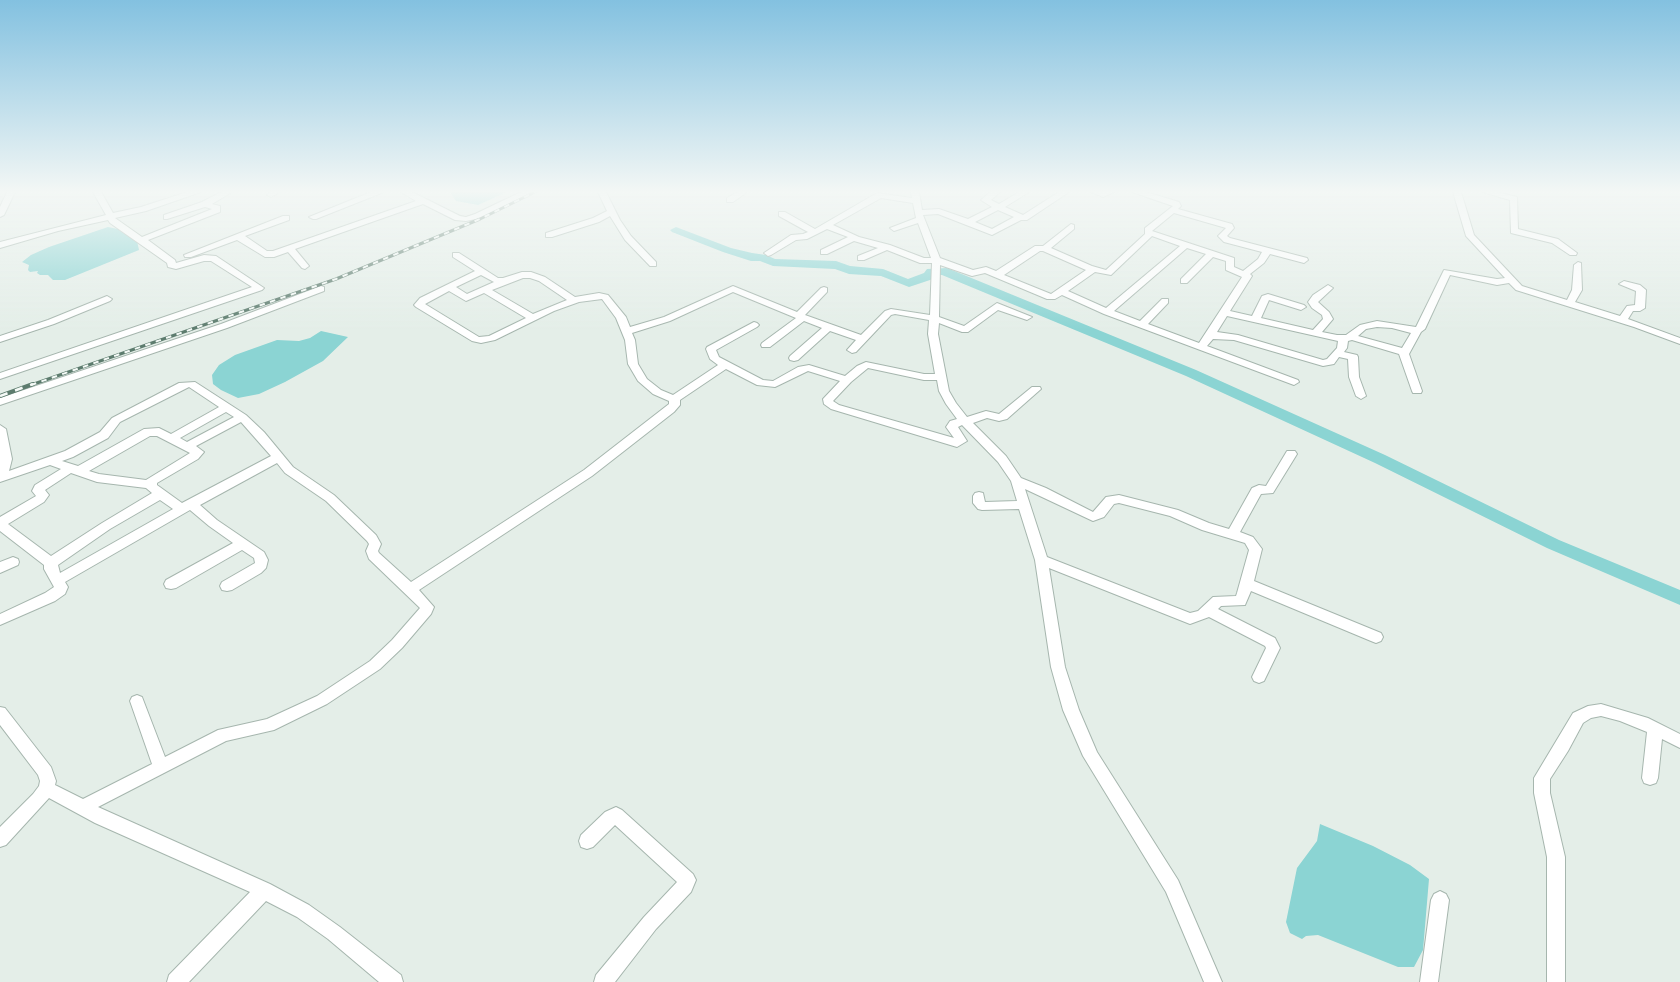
<!DOCTYPE html>
<html>
<head>
<meta charset="utf-8">
<style>
	body { margin:0 }
	canvas { display:block; background:#e4eee8 }
</style>
</head>
<body>
<canvas width="1680" height="982"></canvas>
<script>
const ctx = document.querySelector('canvas').getContext('2d');
ctx.lineJoin = 'round';
function paint(path, color) {
  ctx.fillStyle = color;
  ctx.fill(path, 'evenodd');
}
function poly(rows) {
  const path = new Path2D();
  for (const r of rows) {
    path.moveTo(r[0], r[1]);
    for (let i = 2; i < r.length; i += 2) path.lineTo(r[i], r[i + 1]);
  }
  return path;
}
function strokePath(path, color, width, dash) {
  ctx.strokeStyle = color;
  ctx.lineWidth = width;
  ctx.lineCap = dash ? 'butt' : 'round';
  ctx.setLineDash(dash || []);
  ctx.stroke(path);
}
paint(poly([
	[450,192,507,192,478,205,456,201],
	[108,227,118,229,137,241,139,250,65,280,53,280,48,275,40,275,37,273,38,271,30,272,28,270,29,265,22,262,31,255,49,247],
	[321,331,348,337,323,361,285,382,259,394,238,398,221,390,213,384,212,375,219,365,235,355,277,340,299,341,310,338],
	[1320,824,1373,846,1410,865,1429,879,1423,950,1414,967,1398,967,1318,935,1306,936,1302,939,1290,933,1286,922,1297,868,1317,841]
]), '#8bd4d3');
paint(poly([
	[676,227,731,248,752,253,766,255,775,259,836,261,850,266,883,269,908,279,924,273,927,269,947,268,1196,370,1385,455,1559,540,1680,590,1680,605,1547,548,1375,463,1186,376,942,275,935,275,933,279,909,287,881,276,849,274,835,269,773,266,760,261,751,261,723,252,672,232,670,230,676,227]
]), '#8bd4d3');
const minor = poly([
	[7,192,15,192,4,215,0,217,0,207,7,192],
	[93,192,101,192,113,213,141,207,187,192,201,192,146,211,115,218,142,237,212,209,205,207,167,219,164,219,164,215,202,202,221,192,232,192,212,204,220,206,220,212,148,240,175,260,176,263,204,255,216,256,264,288,262,290,0,379,0,373,252,287,211,261,204,261,176,269,168,267,167,263,110,223,108,220,58,231,0,248,0,242,106,215,93,192],
	[270,192,280,192,271,197,267,195,270,192],
	[371,192,384,192,316,219,313,219,309,217,371,192],
	[401,192,412,192,460,216,466,217,475,214,521,192,532,192,481,218,466,221,455,220,423,204,295,249,309,266,305,269,302,268,288,252,274,257,265,257,237,240,191,257,185,257,184,255,283,216,289,216,289,220,245,236,267,251,273,251,416,201,401,192],
	[598,192,606,192,620,220,631,236,656,262,656,266,650,266,625,240,610,216,599,222,552,237,546,237,546,233,593,218,607,211,598,192],
	[737,192,747,192,733,202,727,202,727,198,737,192],
	[911,192,919,192,922,210,939,209,968,219,992,207,981,200,990,192,1000,192,991,200,999,204,1019,192,1029,192,1005,207,1023,215,1059,192,1069,192,1027,220,1021,220,992,235,938,214,923,215,940,258,973,270,986,267,996,271,1035,246,1043,246,1071,224,1074,225,1074,229,1051,248,1092,266,1106,270,1145,234,1145,228,1173,206,1132,192,1146,192,1179,202,1181,206,1178,209,1232,224,1234,228,1227,236,1230,238,1307,258,1308,260,1304,263,1270,254,1264,263,1250,274,1252,276,1230,311,1252,316,1262,296,1268,294,1304,305,1306,307,1301,310,1269,300,1261,318,1313,330,1323,319,1322,315,1312,308,1308,302,1313,295,1328,285,1333,288,1318,302,1329,312,1333,319,1322,332,1337,335,1346,335,1360,325,1377,321,1416,327,1444,270,1497,279,1505,278,1466,236,1453,192,1461,192,1474,235,1522,286,1567,300,1572,290,1574,265,1578,262,1581,263,1582,290,1575,302,1620,316,1627,306,1635,305,1636,291,1619,284,1624,281,1640,285,1646,290,1645,308,1640,311,1633,311,1628,319,1680,338,1680,344,1634,327,1516,290,1509,283,1497,285,1450,275,1425,329,1421,332,1409,354,1422,391,1421,393,1413,393,1412,391,1399,354,1352,340,1348,341,1347,348,1344,352,1357,355,1358,357,1359,377,1366,396,1361,399,1356,396,1349,377,1348,359,1339,357,1334,364,1323,366,1234,340,1213,339,1207,346,1298,380,1299,382,1294,385,1104,314,1062,295,1055,299,1047,299,985,273,972,276,940,265,939,317,964,326,997,303,1032,317,1027,320,998,310,968,332,962,332,939,323,938,334,949,391,956,403,967,417,986,411,999,414,1032,387,1040,387,1041,389,1007,419,999,421,987,418,973,423,1006,456,1021,478,1046,488,1093,512,1106,497,1119,495,1178,510,1209,523,1229,529,1252,488,1259,485,1266,486,1287,451,1295,451,1297,454,1273,493,1261,494,1240,532,1253,537,1262,549,1254,581,1381,633,1383,637,1381,641,1376,643,1371,641,1251,591,1245,605,1221,606,1218,609,1275,638,1280,648,1264,681,1259,683,1254,681,1252,677,1266,648,1265,646,1209,617,1190,624,1049,568,1065,667,1079,710,1097,752,1178,880,1222,982,1204,982,1166,892,1083,756,1063,710,1051,667,1035,560,1019,509,982,510,978,509,973,503,973,496,975,493,979,492,983,493,985,502,1017,501,1011,481,998,462,962,425,958,427,967,441,957,447,831,409,824,404,823,399,840,381,808,371,775,387,757,385,726,369,680,400,680,405,674,412,592,476,419,590,434,607,431,614,402,648,380,669,327,704,274,730,226,741,98,807,270,884,309,905,340,927,401,975,403,982,379,982,328,939,297,917,266,901,189,982,167,982,169,975,250,892,95,823,49,798,6,845,0,847,0,827,33,794,39,786,40,781,38,775,0,725,0,707,5,708,51,767,56,781,55,785,83,799,152,764,130,701,132,697,137,695,142,697,165,757,218,730,267,719,317,696,370,661,392,640,420,608,369,559,366,551,369,544,367,541,326,501,285,473,277,463,200,505,217,520,264,552,268,560,266,568,261,573,232,590,227,591,222,590,220,586,222,582,255,563,254,558,242,550,176,588,171,589,166,588,164,584,166,580,233,543,209,526,190,510,65,582,68,587,65,594,55,601,0,625,0,614,45,593,54,587,44,569,44,565,0,531,0,517,36,496,32,491,35,485,61,469,50,465,0,482,0,425,6,429,12,459,9,471,65,451,100,432,112,418,179,383,195,382,246,415,264,432,293,467,334,495,376,535,381,544,378,551,379,553,411,582,584,470,669,404,669,401,653,394,638,381,628,364,625,340,616,318,602,299,579,302,554,311,495,340,481,343,472,341,416,307,414,305,420,298,475,271,453,257,453,253,459,253,498,278,503,278,522,272,531,272,545,277,575,297,599,293,608,295,626,317,630,327,664,317,733,286,797,312,821,288,824,287,827,288,827,292,805,315,861,335,885,311,891,309,930,315,932,263,920,263,887,250,864,260,858,260,858,256,878,248,854,241,827,254,821,254,821,250,848,237,827,229,807,239,796,240,771,255,768,256,764,253,791,235,803,234,808,232,779,216,779,212,785,212,815,229,877,193,912,198,911,192],
	[881,198,913,203,916,218,890,228,894,231,918,223,931,258,924,258,890,245,859,237,833,225,881,198],
	[998,210,1014,217,992,229,975,222,998,210],
	[1174,213,1226,228,1218,236,1224,242,1262,252,1258,259,1243,271,1234,267,1234,258,1152,231,1174,213],
	[1152,236,1180,246,1106,308,1068,291,1095,272,1111,275,1152,236],
	[1187,248,1206,254,1181,279,1181,283,1187,283,1213,257,1226,261,1226,270,1242,277,1199,343,1148,324,1168,303,1168,299,1162,299,1140,321,1114,311,1187,248],
	[1040,251,1043,251,1086,270,1051,294,1004,275,1040,251],
	[481,275,494,282,467,294,456,287,481,275],
	[523,278,530,278,539,281,567,300,533,314,492,290,523,278],
	[449,291,466,301,484,293,526,318,489,336,479,337,425,304,449,291],
	[733,292,796,318,762,343,761,345,762,347,770,347,804,321,822,328,790,356,789,358,790,360,794,361,798,360,830,331,856,340,847,350,852,353,856,352,891,315,895,314,929,320,928,334,935,374,924,374,866,362,857,366,845,376,809,365,798,367,773,381,763,380,719,357,716,350,757,327,759,325,757,323,754,322,707,347,706,349,710,359,718,365,673,395,661,390,647,379,638,364,635,340,632,333,670,321,733,292],
	[1227,316,1338,341,1337,348,1327,359,1323,360,1238,335,1217,332,1227,316],
	[1377,327,1392,328,1411,333,1402,348,1358,336,1366,329,1377,327],
	[868,368,924,380,937,380,939,391,946,404,957,419,950,421,946,427,954,438,839,405,833,401,851,382,868,368],
	[189,387,219,407,171,434,159,428,144,429,78,466,62,461,73,457,108,438,120,422,189,387],
	[226,412,234,417,187,442,180,438,226,412],
	[241,422,271,456,182,503,157,485,157,483,198,459,204,452,196,446,241,422],
	[150,436,157,436,190,453,146,480,99,474,89,471,150,436],
	[71,473,97,482,146,488,152,493,102,523,51,556,8,524,44,502,49,495,45,490,71,473],
	[1025,489,1093,521,1104,517,1114,504,1119,503,1170,516,1202,530,1245,543,1249,550,1237,593,1236,596,1213,597,1198,611,1190,613,1047,557,1025,489],
	[160,500,173,509,60,573,58,565,110,529,160,500],
	[1091,192,1114,192,1103,197,1091,192],
	[1482,192,1497,192,1517,197,1518,229,1558,239,1577,253,1576,255,1570,255,1552,243,1511,233,1510,200,1482,192],
	[321,286,324,287,324,291,227,328,0,405,0,398,221,324,321,286],
	[107,296,112,299,110,301,54,324,0,342,0,336,48,320,107,296],
	[13,557,18,559,19,562,18,565,0,573,0,562,13,557],
	[1601,704,1648,718,1680,734,1680,748,1662,739,1658,778,1656,783,1650,785,1644,783,1642,778,1647,732,1620,721,1601,716,1591,718,1583,723,1568,751,1550,779,1550,793,1565,857,1565,982,1547,982,1547,857,1534,793,1534,778,1573,713,1588,706,1601,704],
	[616,807,622,810,693,874,696,880,691,892,656,929,615,982,594,982,596,975,644,917,677,882,615,825,593,847,587,849,581,847,579,841,581,835,605,812,616,807],
	[1440,891,1446,894,1449,900,1438,982,1420,982,1431,900,1434,894,1440,891]
]);
strokePath(minor, '#a6b6ae', 2);
paint(minor, '#fff');
const railFar1 = poly([
	[31,385,336,279,480,219,535,192]
]);
const rail = poly([
	[0,396,33,384]
]);
strokePath(railFar1, '#5d7c6e', 3);
strokePath(rail, '#5d7c6e', 4);
strokePath(railFar1, '#f5faf7', 2, [5.5]);
strokePath(rail, '#f5faf7', 2.5, [8]);
const sky = ctx.createLinearGradient(0, 0, 0, 330);
sky.addColorStop(0, '#83c1e0');
sky.addColorStop(0.58, '#f3f7f5');
sky.addColorStop(1, '#f3f7f500');
ctx.fillStyle = sky;
ctx.fillRect(0, 0, 1680, 330);
</script>
</body>
</html>
